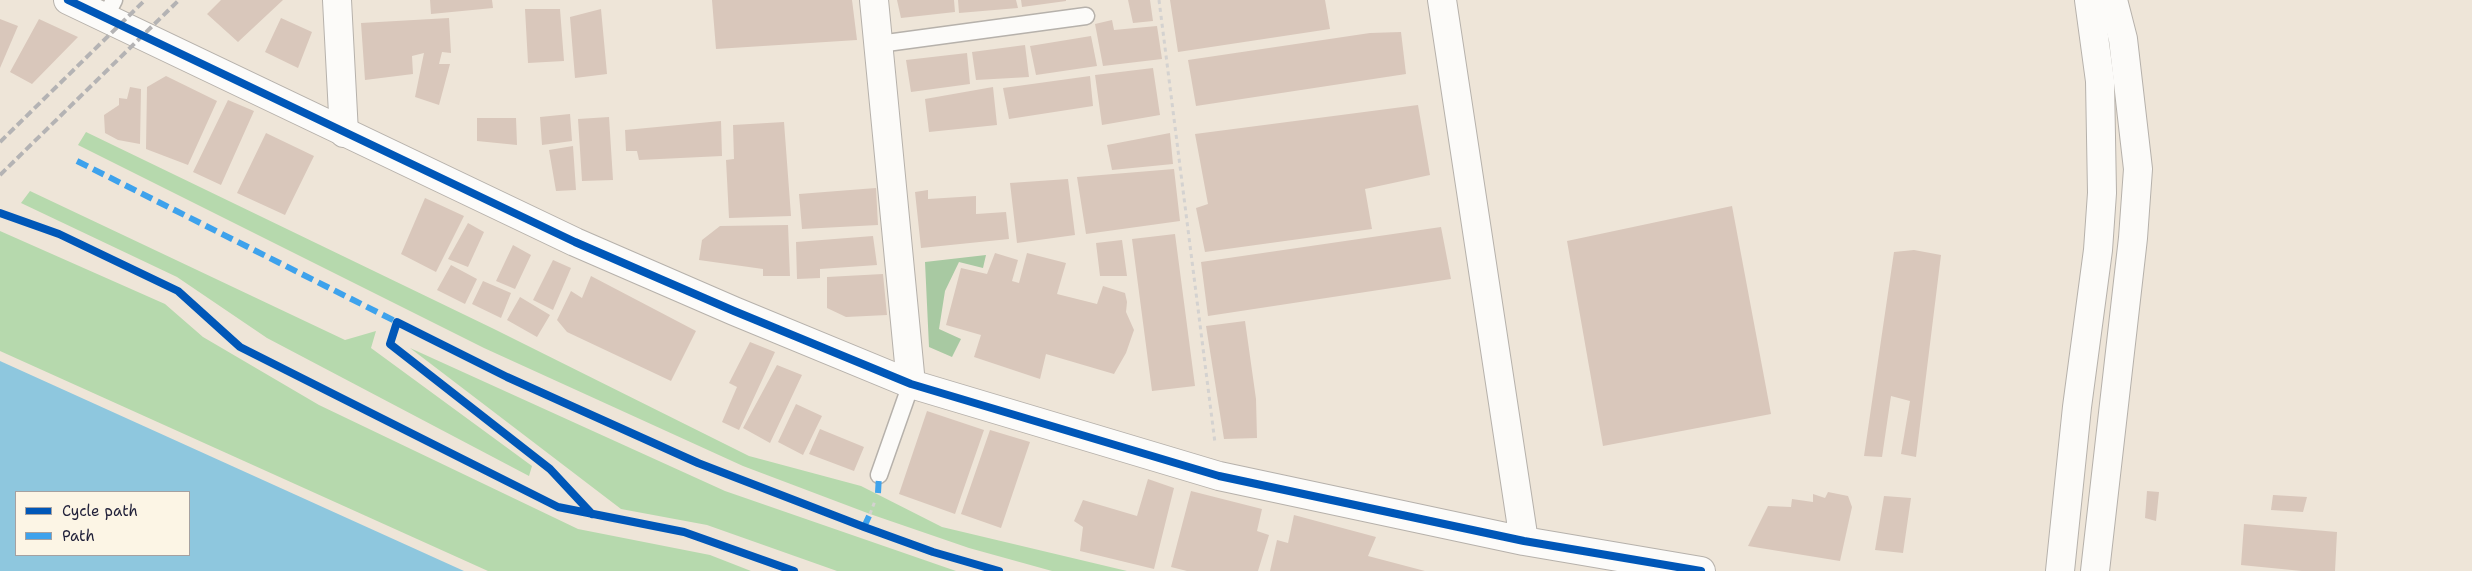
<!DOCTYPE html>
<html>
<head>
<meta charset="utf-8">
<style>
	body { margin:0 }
	#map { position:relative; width:2472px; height:571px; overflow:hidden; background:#eee5d8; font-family:"Shantell Sans",sans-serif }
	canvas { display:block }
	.legend { position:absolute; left:15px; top:491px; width:175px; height:65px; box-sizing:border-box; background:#fcf5e5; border:1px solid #a5a1a1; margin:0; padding:6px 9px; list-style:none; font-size:15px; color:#22223b }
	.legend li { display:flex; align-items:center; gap:10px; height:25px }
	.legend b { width:25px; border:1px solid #a5a1a1 }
</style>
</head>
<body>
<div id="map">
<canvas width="2472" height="571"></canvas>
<ul class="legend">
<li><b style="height:6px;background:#0057b8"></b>Cycle path</li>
<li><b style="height:6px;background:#3ea2ec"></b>Path</li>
</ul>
</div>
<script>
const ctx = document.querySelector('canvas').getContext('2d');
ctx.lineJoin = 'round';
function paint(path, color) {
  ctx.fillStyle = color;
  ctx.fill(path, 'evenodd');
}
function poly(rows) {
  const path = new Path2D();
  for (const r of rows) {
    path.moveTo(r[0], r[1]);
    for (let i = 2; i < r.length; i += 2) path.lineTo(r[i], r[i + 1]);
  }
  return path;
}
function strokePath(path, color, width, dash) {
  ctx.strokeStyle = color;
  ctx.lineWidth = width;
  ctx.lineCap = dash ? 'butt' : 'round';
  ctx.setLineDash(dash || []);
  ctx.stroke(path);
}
paint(poly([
	[86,132,494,329,749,456,861,486,942,527,1127,571,1052,571,969,548,870,514,743,466,484,348,78,145],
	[30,191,345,340,376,331,371,348,532,466,529,476,267,338,177,277,21,203],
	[0,231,165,304,203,337,319,405,578,529,710,555,751,571,488,571,0,351],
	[410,348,725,491,956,571,837,571,707,525,621,509]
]), '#b6d9ad');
paint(poly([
	[986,255,983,268,959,262,945,291,939,329,961,339,952,357,929,347,925,262]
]), '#a8c9a2');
paint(poly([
	[0,361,464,571,0,571],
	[16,492,189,492,189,555,16,555]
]), '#8ec7de');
paint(poly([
	[221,0,283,0,238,42,207,14],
	[430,0,492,0,493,8,431,14],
	[712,0,852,0,857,40,716,49],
	[897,0,954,0,955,12,901,18],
	[958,0,1016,0,1018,8,959,13],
	[1021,0,1066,0,1066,1,1022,7],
	[1128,0,1150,0,1153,21,1133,23],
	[1170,0,1325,0,1330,29,1178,52],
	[525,9,560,9,564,61,528,63],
	[601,9,607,74,575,78,570,17],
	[281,18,312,32,298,68,265,52],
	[449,18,451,53,442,52,439,64,450,64,439,105,415,97,424,53,412,56,413,74,365,80,361,23],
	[0,19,18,26,0,68],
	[39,19,78,37,32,84,10,72],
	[1112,20,1114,30,1157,26,1162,59,1103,66,1095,24],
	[1401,32,1406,74,1196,106,1188,60,1370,33],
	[1091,36,1097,66,1036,75,1030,46],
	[1025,45,1029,77,976,80,972,52],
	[967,53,970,84,911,92,906,60],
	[1153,68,1160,115,1102,125,1095,75],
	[166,76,217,101,188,165,146,149,147,87],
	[1090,76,1093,106,1009,119,1003,88],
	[130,87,141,89,140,144,118,140,105,133,104,115,119,105,119,98,127,99],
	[993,87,997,125,929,132,925,99],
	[228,100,254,111,221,185,193,172],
	[1418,105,1430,175,1365,189,1372,229,1205,252,1196,208,1208,204,1195,134],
	[570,114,572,141,542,145,540,117],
	[609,117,613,180,582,181,578,119],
	[477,118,516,118,517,145,477,141],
	[721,121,722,156,639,160,637,151,626,151,625,130],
	[784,122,791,216,729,218,726,160,734,159,733,125],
	[266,133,314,156,285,215,237,193],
	[1170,133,1173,164,1112,170,1107,145],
	[573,146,576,190,556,191,549,150],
	[1174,169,1180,221,1086,234,1077,177],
	[1068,179,1075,235,1017,243,1010,183],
	[876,188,878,225,802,229,799,194],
	[928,190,928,199,976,196,976,214,1006,212,1009,239,921,248,915,192],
	[425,198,464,216,436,272,401,254],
	[1732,206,1771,414,1603,446,1567,241],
	[468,223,484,232,468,267,448,259],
	[788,225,790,276,763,276,763,269,699,260,702,240,720,226],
	[1441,227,1451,279,1208,316,1201,262],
	[1175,234,1195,386,1152,391,1132,239],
	[873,236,877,265,820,269,820,278,797,279,796,242],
	[1122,240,1127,276,1100,276,1096,243],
	[513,245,531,255,515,289,496,281],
	[1914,250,1941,255,1916,457,1901,454,1910,401,1891,396,1882,457,1864,456,1894,252],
	[995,253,1018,260,1012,281,1019,283,1027,253,1066,263,1057,294,1097,304,1103,286,1125,293,1127,302,1126,312,1134,330,1126,353,1114,374,1046,354,1040,379,974,357,981,335,946,325,961,268,987,274],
	[553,260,571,268,553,310,533,300],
	[451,265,477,279,465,304,437,290],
	[883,274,887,315,846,317,827,308,827,277],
	[591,276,696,331,671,381,567,332,557,320,571,291,582,298],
	[483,281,511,293,501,318,472,304],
	[520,297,550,315,537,337,507,320],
	[1245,321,1256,399,1257,438,1224,439,1206,326],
	[750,342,775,352,739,430,722,422,737,387,729,383],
	[777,365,802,375,770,443,743,428],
	[796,404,822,416,803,455,778,442],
	[927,411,984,430,955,514,899,494],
	[820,429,864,447,854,471,809,454],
	[990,430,1030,442,1001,528,961,514],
	[1148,479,1174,488,1154,569,1080,551,1083,527,1074,521,1083,500,1137,516],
	[1191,491,1262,509,1257,531,1269,535,1258,571,1187,571,1171,567],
	[2147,491,2159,492,2156,521,2145,518],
	[1828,492,1848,496,1852,507,1840,561,1748,546,1768,506,1791,507,1792,499,1813,502,1813,494,1825,498],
	[2273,495,2307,497,2303,512,2271,510],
	[1884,496,1911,498,1903,553,1875,550],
	[1294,515,1376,537,1368,556,1425,571,1270,571,1277,540,1288,543],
	[2244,524,2337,532,2335,571,2302,571,2241,565]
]), '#d9c7bb');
const lane = poly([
	[105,18,114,0],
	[879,44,1086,16],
	[879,475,911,384]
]);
const street = poly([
	[337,0,344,133],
	[874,0,911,384],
	[2095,571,2133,238,2138,169,2123,39,2113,0]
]);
const secondary = poly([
	[68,0,575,242,734,311,911,384,1219,476,1524,541,1701,571],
	[1442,0,1524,541],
	[2060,571,2077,407,2098,250,2102,193,2100,81,2089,0]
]);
strokePath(lane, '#b6b1ab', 19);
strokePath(street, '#b6b1ab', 30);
strokePath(secondary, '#b6b1ab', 30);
strokePath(poly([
	[1159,0,1215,443],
	[870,514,875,501]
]), '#d4d2d0', 3, [4, 4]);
strokePath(lane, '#fcfbf9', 16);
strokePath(street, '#fcfbf9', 28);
strokePath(secondary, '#fcfbf9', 28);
strokePath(poly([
	[0,142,145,0],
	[0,175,179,0]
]), '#b4b3b4', 4, [8, 4]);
strokePath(poly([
	[77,161,397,322],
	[878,493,879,475],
	[864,527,870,514]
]), '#3ea2ec', 6, [12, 6]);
strokePath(poly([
	[68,0,575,242,734,311,911,384,1219,476,1524,541,1701,571],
	[0,213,59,234,178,291,240,347,558,507,684,532,794,571],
	[592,514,550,469,390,344,397,322,507,377,698,463,864,527,933,552,999,571]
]), '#0057b8', 8);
</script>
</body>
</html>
